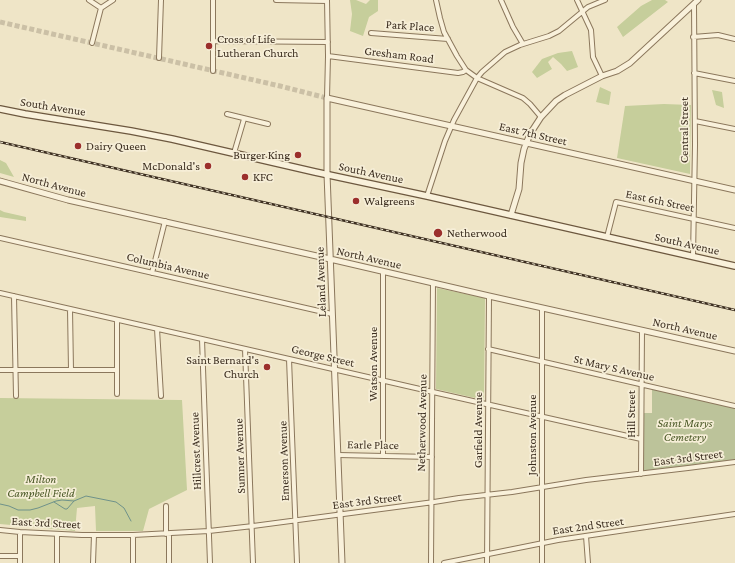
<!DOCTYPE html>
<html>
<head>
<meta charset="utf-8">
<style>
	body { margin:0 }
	canvas { display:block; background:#efe5c7 }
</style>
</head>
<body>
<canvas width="735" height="563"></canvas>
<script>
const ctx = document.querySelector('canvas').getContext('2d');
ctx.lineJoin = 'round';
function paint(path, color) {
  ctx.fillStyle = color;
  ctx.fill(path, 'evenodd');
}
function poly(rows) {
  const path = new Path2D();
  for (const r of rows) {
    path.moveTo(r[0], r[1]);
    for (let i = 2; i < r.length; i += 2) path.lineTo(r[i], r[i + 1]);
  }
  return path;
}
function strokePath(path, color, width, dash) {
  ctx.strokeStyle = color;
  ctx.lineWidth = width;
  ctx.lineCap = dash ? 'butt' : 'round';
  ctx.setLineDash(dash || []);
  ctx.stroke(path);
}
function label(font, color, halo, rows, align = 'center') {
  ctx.font = font + ' "Crimson Pro",serif';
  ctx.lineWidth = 3.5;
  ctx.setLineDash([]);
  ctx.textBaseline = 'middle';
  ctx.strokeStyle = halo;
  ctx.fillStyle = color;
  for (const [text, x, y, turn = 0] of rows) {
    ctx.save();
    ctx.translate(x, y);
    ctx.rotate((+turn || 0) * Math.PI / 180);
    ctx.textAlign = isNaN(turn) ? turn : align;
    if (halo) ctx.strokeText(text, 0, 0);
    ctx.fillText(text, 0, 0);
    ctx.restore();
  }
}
paint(poly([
	[350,0,356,0,366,4,370,0,378,0,378,11,369,17,363,36,350,31,352,14],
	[652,0,665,0,668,2,623,37,617,27,641,6],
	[572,51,578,67,567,71,561,64,553,57,548,62,552,69,537,78,532,72,542,59,558,53],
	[600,87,611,92,609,105,596,102],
	[712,90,722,92,724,108,716,105],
	[664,104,691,105,690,174,617,158,625,106],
	[0,160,6,163,14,177,0,173],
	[0,210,4,212,26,217,26,221,0,217],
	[437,288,485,298,484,400,436,389],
	[0,398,182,400,187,490,149,509,143,531,96,531,95,506,77,508,75,531,0,524]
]), '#c6ce9b');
paint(poly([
	[652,386,735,404,735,461,641,473,642,413,652,413]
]), '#bcc39a');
strokePath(poly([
	[54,502,65,509,67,509,74,501],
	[0,504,9,506,18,510,30,510,38,508,56,501,62,500,74,501,86,496,116,502,124,508,131,521]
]), '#6f928a', 1);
strokePath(poly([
	[0,22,280,86,327,98]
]), '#cbc0a6', 5, [5, 2.5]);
const minor = poly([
	[89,0,101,8],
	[213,0,213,71],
	[276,0,327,1],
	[436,0,440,18,444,32,457,56,466,70,477,78,523,98,530,104,541,117],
	[501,0,513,27,523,44],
	[577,0,591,30,593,57,602,76],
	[371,33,448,39],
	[693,37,718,35,735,39],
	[213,41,328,42],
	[92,43,101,8,113,0],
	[328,56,458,73,463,72,466,70],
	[159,58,161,0],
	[694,73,735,81],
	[327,98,328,56,327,0],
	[227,114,268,124],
	[695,121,735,129],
	[234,153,244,119],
	[427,196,445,141,454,120,477,78,482,72,505,52,520,45,549,36,559,31,588,7,605,0],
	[607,237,616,202,735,228],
	[0,238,332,314],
	[693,257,695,145,694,4],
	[383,272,383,455],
	[152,273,165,221],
	[0,293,202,339,433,392,641,439],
	[14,296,16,396],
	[70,309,71,370],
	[157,329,161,396],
	[202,339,206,454,210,563],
	[245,349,253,563],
	[488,349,735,406],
	[289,359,297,563],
	[0,370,117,370],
	[117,394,117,320],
	[338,455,432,457],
	[641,474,642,330],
	[166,506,166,534],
	[0,530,20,532,82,535,133,535,209,531,253,526,434,502,459,498,512,492,586,480,688,468,735,462],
	[586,536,588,563],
	[0,556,20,556],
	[20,563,20,532],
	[57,563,57,534],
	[93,563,94,535],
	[133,563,133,535],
	[169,563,169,534],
	[431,563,433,283],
	[444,563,558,540,735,514],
	[487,563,489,296],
	[542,563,542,308]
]);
const tertiary = poly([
	[0,181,68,200,330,259,489,296,735,351],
	[511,215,519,189,521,163,524,149,530,134,541,117,556,101,565,95,602,76,617,71,630,63,698,0],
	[342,563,327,174,327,98,735,190]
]);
const secondary = poly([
	[0,109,25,114,131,131,172,139,315,172,427,196,735,266]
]);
strokePath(minor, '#8b775c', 6);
strokePath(tertiary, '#8b775c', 7);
strokePath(secondary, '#6d583f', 8);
strokePath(minor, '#f9f1db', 4);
strokePath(tertiary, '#f9f1db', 5);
strokePath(secondary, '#f9f1db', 5.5);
const rail = poly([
	[0,142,735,310]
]);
strokePath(rail, '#3c2e20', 2.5);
strokePath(rail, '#f6eed7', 1, [3]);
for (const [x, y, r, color] of [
	[209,46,4,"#9b2f2c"],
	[78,146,4,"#9b2f2c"],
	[298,155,4,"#9b2f2c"],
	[208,166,4,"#9b2f2c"],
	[245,177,4,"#9b2f2c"],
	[356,201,4,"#9b2f2c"],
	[438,233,5,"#9b2f2c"],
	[267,367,4,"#9b2f2c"]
]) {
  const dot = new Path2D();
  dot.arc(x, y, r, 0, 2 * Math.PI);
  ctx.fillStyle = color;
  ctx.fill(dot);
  strokePath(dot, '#f6eed7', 1.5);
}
label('12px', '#3c2e20', '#f6eed7', [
	["Park Place",410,26,4],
	["Gresham Road",399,55,7],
	["South Avenue",53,107,9],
	["Central Street",684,130,-90],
	["East 7th Street",533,134,13],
	["South Avenue",371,173,12],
	["North Avenue",54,185,15],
	["East 6th Street",660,201,12],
	["South Avenue",687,244,13],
	["North Avenue",369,258,13],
	["Columbia Avenue",168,266,13],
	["Leland Avenue",321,282,-92],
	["North Avenue",685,329,13],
	["George Street",323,356,13],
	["Watson Avenue",373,364,-90],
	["St Mary S Avenue",614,368,13],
	["Hill Street",631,414,-90],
	["Netherwood Avenue",422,423,-89],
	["Garfield Avenue",478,430,-90],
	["Johnston Avenue",532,435,-90],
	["Earle Place",373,445,1],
	["Hillcrest Avenue",196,451,-92],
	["Sumner Avenue",240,456,-92],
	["East 3rd Street",688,458,-7],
	["Emerson Avenue",284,461,-92],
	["East 3rd Street",367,501,-7],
	["East 3rd Street",46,523,3],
	["East 2nd Street",588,526,-8]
]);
label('12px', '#3c2e20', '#f6eed7', [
	["Cross of Life",217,39],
	["Lutheran Church",217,53],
	["Dairy Queen",86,146],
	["Burger King",290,155,"right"],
	["McDonald's",200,166,"right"],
	["KFC",253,177],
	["Walgreens",364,201],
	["Netherwood",447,233],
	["Saint Bernard's",259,360,"right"],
	["Church",259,374,"right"]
], 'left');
label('italic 12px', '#4a5826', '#f6eed7', [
	["Saint Marys",685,423],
	["Cemetery",685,437],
	["Milton",41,479],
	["Campbell Field",41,493]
]);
</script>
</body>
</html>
